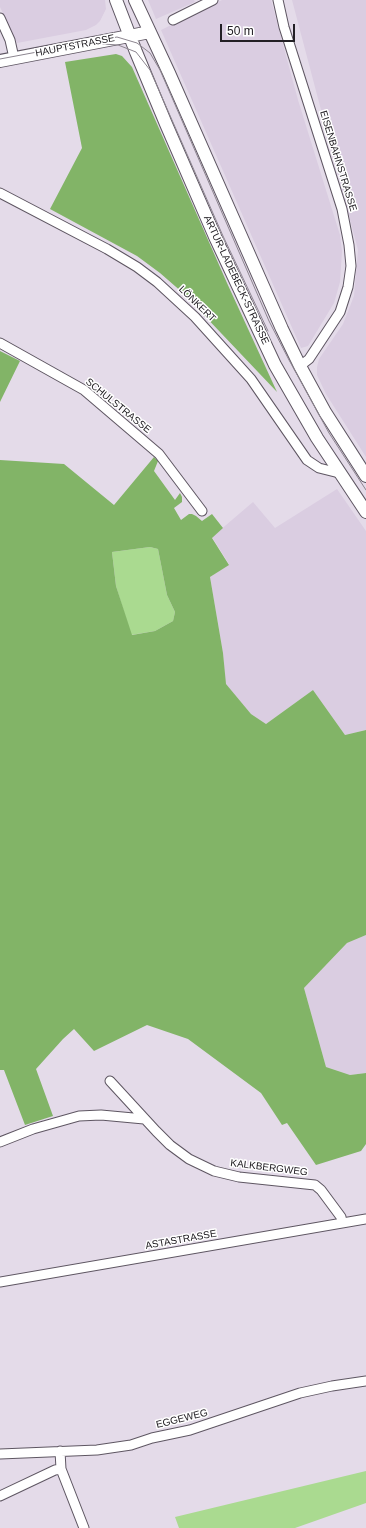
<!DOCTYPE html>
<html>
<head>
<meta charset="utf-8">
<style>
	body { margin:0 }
	#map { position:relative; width:366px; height:1528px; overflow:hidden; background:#e4dbe9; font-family:Arial,sans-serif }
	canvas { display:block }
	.scale { position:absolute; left:220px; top:24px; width:75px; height:18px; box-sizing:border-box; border:2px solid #232025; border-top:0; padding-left:5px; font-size:12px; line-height:14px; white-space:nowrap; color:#232025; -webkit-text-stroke:3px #fff; paint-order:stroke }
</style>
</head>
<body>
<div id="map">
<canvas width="366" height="1528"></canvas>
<div class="scale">50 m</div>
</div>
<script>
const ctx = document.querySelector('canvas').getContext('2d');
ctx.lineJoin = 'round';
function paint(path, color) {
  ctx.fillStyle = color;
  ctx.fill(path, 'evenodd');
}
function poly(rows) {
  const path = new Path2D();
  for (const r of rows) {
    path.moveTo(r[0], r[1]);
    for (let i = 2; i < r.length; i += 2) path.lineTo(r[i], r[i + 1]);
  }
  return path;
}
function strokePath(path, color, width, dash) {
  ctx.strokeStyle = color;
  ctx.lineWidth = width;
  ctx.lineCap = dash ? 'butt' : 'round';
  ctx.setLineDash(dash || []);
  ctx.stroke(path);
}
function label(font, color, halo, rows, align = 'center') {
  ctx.font = font + ' Arial,sans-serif';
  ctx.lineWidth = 3;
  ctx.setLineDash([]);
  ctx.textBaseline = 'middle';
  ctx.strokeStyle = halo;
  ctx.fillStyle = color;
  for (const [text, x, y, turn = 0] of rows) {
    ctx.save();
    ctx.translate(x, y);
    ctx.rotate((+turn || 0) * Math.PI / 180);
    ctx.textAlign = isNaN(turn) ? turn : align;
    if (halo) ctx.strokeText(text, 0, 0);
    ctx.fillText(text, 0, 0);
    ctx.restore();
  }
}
paint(poly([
	[0,0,105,0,106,9,100,21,96,25,86,30,17,43,0,7],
	[148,0,194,0,195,2,156,19],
	[222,0,271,0,298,100,340,235,342,251,340,282,334,303,308,346,301,348,161,30],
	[292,0,366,0,366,457,326,394,317,375,317,367,319,359,343,324,354,296,358,250],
	[337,489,366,531,366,730,345,735,313,690,266,724,251,714,225,684,223,653,210,577,229,564,212,537,253,502,275,528],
	[366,935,366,1073,350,1075,326,1067,304,988,347,943]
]), '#dacde1');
paint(poly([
	[150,547,158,549,167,595,175,612,173,621,155,631,131,635,116,586,112,552],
	[366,1471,366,1503,295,1528,179,1528,175,1517]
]), '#aada90');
paint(poly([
	[116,54,122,56,132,67,227,283,277,392,183,293,160,273,137,256,50,209,82,148,65,62],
	[0,351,20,361,0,402],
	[154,457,158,461,154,471,175,500,180,493,182,497,182,502,174,508,181,520,189,514,192,514,196,516,202,521,212,514,223,528,212,538,229,565,210,577,223,653,226,684,251,714,266,724,313,690,345,735,366,730,366,935,347,943,304,988,326,1067,350,1075,366,1073,366,1144,361,1151,316,1165,287,1123,282,1125,261,1093,188,1039,147,1025,94,1051,74,1029,63,1039,36,1069,53,1116,25,1125,4,1070,0,1070,0,460,64,464,114,505],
	[150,547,158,549,167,595,175,612,173,621,155,631,132,635,116,586,112,552]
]), '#82b467');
const street = poly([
	[278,0,284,27,342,209,349,245,351,266,348,287,340,312,309,359,300,366],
	[0,18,10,40,14,58],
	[173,20,213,0],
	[0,193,107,249,137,267,157,282,195,317,251,379,307,460,319,468,339,473],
	[0,343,84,390,159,454,202,511],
	[110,1081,156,1131,170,1145,189,1159,214,1171,239,1177,315,1185,321,1190,341,1217,342,1223],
	[0,1142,33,1129,79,1116,101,1115,144,1119],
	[0,1282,366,1219],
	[60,1451,61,1469,84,1528],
	[0,1454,97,1450,131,1445,152,1438,190,1430,300,1393,332,1386,366,1381],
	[0,1496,55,1470,61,1469]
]);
const secondary = poly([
	[116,0,136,52,166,124,216,239,275,365,317,438,366,512],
	[135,0,169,73,282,329,300,366,325,412,366,476],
	[0,61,150,32]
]);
strokePath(street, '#5e5662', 11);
strokePath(secondary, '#5e5662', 14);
strokePath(street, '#fff', 9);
strokePath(secondary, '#fff', 12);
strokePath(poly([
	[103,44,118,45,136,52,150,70,223,236,268,331],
	[0,59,117,37,137,43,150,53,160,70,269,321,289,360,329,433,366,490]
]), '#8c858f', 1);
label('10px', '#232025', '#fff', [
	["HAUPTSTRASSE",75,46,-11],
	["EISENBAHNSTRASSE",338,161,73],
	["ARTUR-LADEBECK-STRASSE",236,280,65],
	["LÖNKERT",197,304,44],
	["SCHULSTRASSE",118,406,39],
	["KALKBERGWEG",269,1168,7],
	["ASTASTRASSE",181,1240,-10],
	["EGGEWEG",182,1419,-14]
]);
</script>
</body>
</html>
